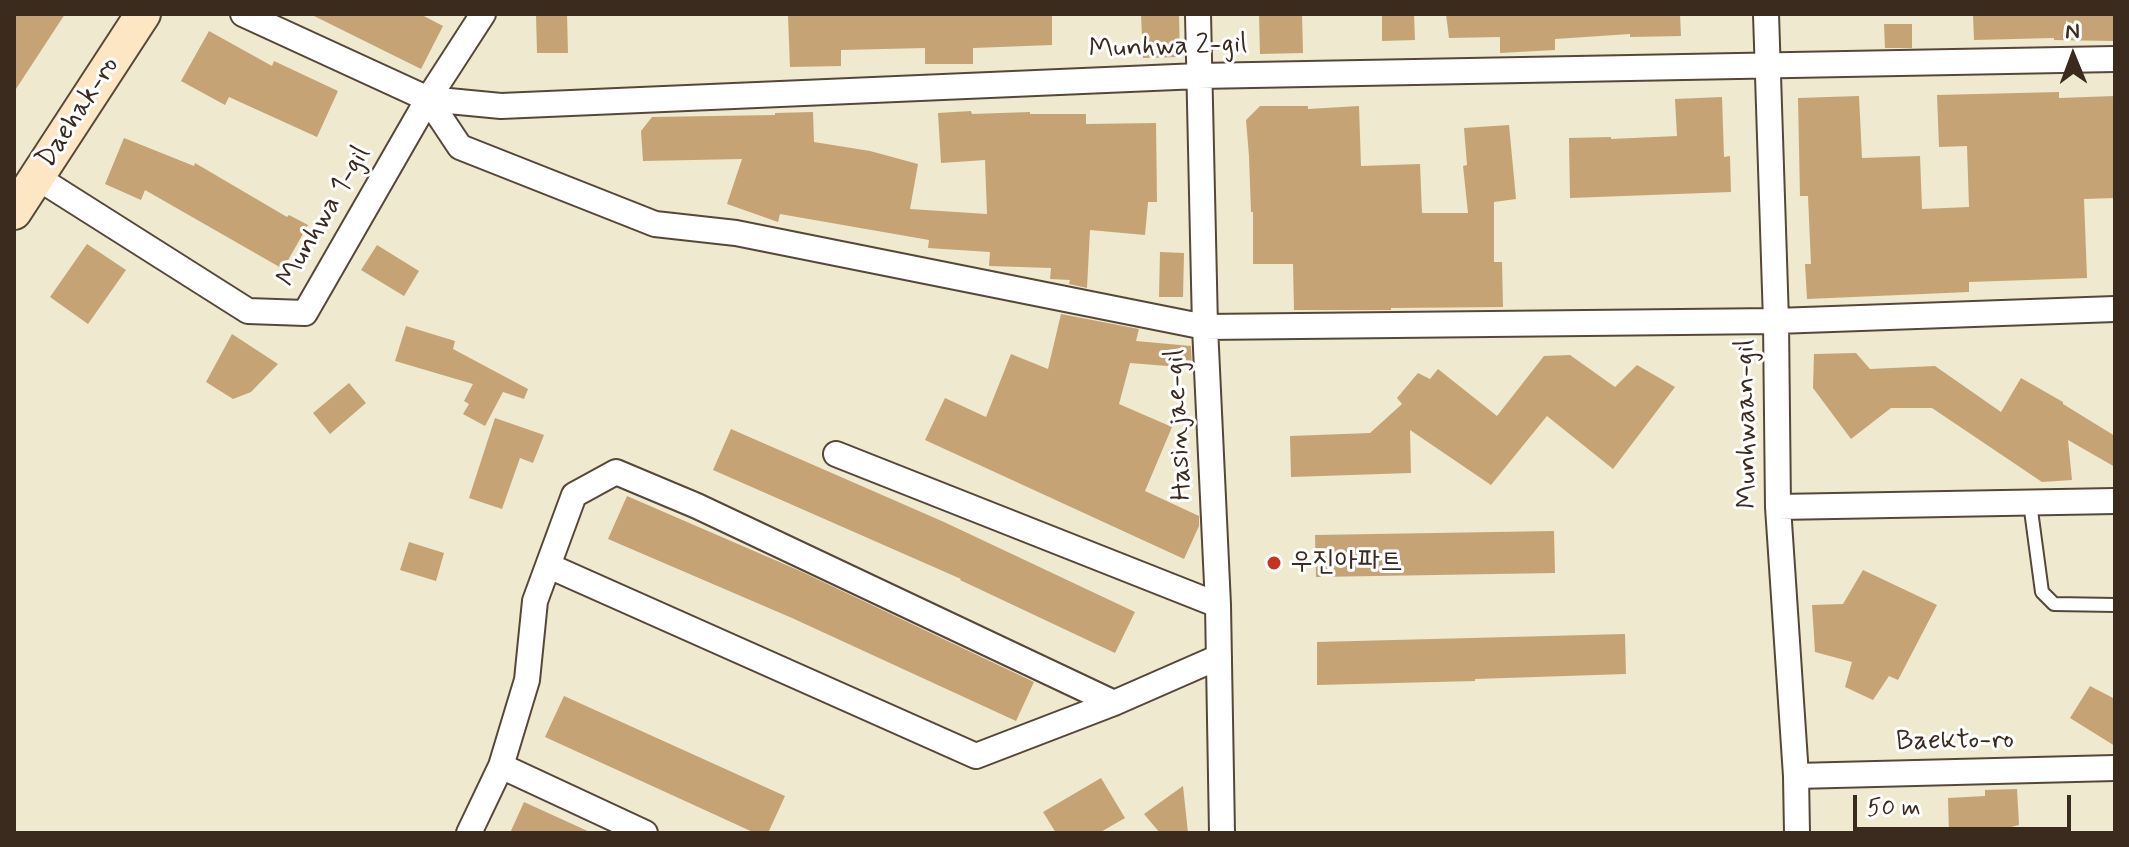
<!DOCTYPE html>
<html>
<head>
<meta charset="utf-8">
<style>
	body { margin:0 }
	#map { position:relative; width:2129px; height:847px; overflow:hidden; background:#eee9cf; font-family:Mynerve,sans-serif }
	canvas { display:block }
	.frame { position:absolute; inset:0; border:16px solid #3b2a1e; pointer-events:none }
	.north { position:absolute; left:2033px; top:16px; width:80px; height:80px; -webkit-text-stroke:6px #fff; paint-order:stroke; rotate:359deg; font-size:22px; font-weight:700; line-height:32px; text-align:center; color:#3b2a1e }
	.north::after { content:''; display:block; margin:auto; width:28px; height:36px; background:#3b2a1e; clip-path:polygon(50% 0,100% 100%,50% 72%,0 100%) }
	.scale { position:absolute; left:1853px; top:795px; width:218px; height:36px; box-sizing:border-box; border:4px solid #3b2a1e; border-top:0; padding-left:10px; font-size:24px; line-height:28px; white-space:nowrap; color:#3b2a1e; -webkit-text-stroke:6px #fff; paint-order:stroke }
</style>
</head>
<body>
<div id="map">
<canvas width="2129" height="847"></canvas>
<div class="frame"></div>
<div class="north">N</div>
<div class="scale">50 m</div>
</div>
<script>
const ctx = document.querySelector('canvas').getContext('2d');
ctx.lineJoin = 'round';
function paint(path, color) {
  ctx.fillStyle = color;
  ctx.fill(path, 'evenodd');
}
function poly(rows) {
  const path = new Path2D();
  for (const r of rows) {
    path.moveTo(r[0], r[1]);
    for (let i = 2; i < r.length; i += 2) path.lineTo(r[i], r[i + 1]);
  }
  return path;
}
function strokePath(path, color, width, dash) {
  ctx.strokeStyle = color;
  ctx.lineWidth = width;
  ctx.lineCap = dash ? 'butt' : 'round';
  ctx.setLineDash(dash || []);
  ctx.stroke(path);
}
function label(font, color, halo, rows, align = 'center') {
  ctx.font = font + ' Mynerve,"Poor Story",sans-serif';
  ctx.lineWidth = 6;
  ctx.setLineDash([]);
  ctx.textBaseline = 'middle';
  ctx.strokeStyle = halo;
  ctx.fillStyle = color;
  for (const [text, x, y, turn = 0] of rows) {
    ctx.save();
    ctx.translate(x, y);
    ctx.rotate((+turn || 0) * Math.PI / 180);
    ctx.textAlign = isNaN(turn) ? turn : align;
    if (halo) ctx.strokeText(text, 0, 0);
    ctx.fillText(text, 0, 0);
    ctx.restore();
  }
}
paint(poly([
	[14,14,65,14,14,92],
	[310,14,420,14,443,26,421,69],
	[536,14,567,14,568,53,537,53],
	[847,14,1052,14,1052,45,973,48,973,64,925,64,925,48,841,50,841,66,790,67,788,16],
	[1141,14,1179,14,1180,57,1143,58],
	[1259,14,1302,14,1303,53,1260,54],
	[1382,14,1414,14,1415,40,1382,41],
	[1446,14,1680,14,1681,36,1630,37,1630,34,1555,39,1555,50,1500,53,1500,37,1449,38],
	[1973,14,2114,14,2113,41,2054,40,2054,38,1974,40],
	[1884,24,1912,24,1912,48,1885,48],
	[209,31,272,66,274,61,338,91,317,137,229,97,225,105,181,81],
	[2059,92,2059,98,2115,96,2115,198,2084,199,2087,278,1969,282,1969,292,1807,299,1805,264,1811,264,1808,196,1800,196,1798,98,1859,96,1862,158,1920,156,1922,209,1969,207,1967,146,1939,147,1937,95],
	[1722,97,1724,157,1730,156,1731,192,1570,198,1569,138,1611,137,1611,139,1677,136,1675,99],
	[1260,106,1308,106,1308,109,1359,106,1361,166,1420,164,1422,213,1468,213,1463,166,1467,165,1464,128,1509,125,1516,199,1494,202,1494,262,1502,262,1503,307,1391,308,1391,310,1294,310,1293,264,1253,264,1253,212,1251,212,1249,156,1246,120],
	[971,111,972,114,1030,112,1030,114,1086,114,1086,124,1156,123,1157,202,1148,202,1145,235,1090,230,1087,288,1069,284,1070,280,1050,279,1051,268,989,266,990,252,928,248,929,240,780,214,778,222,727,204,742,159,643,161,641,131,652,117,775,115,775,113,813,112,814,142,870,151,918,164,910,209,987,214,985,160,941,163,938,113],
	[124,138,194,166,195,163,287,217,289,215,308,225,283,269,145,190,141,200,105,184],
	[87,244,126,270,88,324,50,297],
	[377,245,419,271,404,296,361,270],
	[1160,252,1184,253,1183,297,1159,297],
	[1061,314,1139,329,1136,341,1191,346,1192,368,1130,363,1119,404,1172,427,1145,491,1199,516,1199,526,1184,559,925,440,945,398,986,417,1011,354,1048,369],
	[406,326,455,341,453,349,528,389,524,399,503,392,485,426,463,414,469,404,464,401,473,384,395,361],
	[232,334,278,364,251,392,233,399,206,382],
	[1856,353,1870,369,1935,366,2001,412,2021,378,2063,402,2063,404,2115,436,2115,467,2068,440,2072,480,2042,482,1932,408,1891,408,1851,439,1813,388,1814,354],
	[1570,355,1615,387,1637,365,1675,387,1613,469,1547,416,1491,485,1410,430,1411,473,1291,477,1290,436,1370,433,1402,404,1397,398,1418,373,1430,379,1438,369,1497,416,1544,356],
	[349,383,366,403,330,434,313,413],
	[495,418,544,435,533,463,520,458,502,509,469,498],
	[731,429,944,522,1135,612,1115,653,960,580,961,579,713,470],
	[627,496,798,570,1034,682,1016,721,792,618,608,539],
	[1554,531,1555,573,1316,577,1315,535],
	[409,542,444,553,436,581,400,570],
	[1863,570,1937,605,1898,680,1889,676,1873,700,1845,687,1852,662,1815,652,1812,605,1843,604],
	[1625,634,1626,674,1475,679,1475,681,1317,685,1317,642],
	[2090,686,2115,699,2115,746,2070,718],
	[564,696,785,796,768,833,755,833,545,737],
	[1101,778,1125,818,1099,833,1056,833,1043,812],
	[1183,786,1188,833,1160,833,1144,814],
	[2017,789,2019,825,2011,827,2011,833,1949,833,1948,798,1985,796,1985,790],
	[524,802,592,833,510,833]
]), '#c6a374');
const lane = poly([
	[2030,503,2042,592,2054,604,2115,605]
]);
const street = poly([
	[243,14,428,99,501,106,1199,76,2115,59],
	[1198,14,1205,327,1218,605,1222,833],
	[1766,14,1776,321,1778,507,1796,776,1797,833],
	[428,99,460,147,655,224,736,233,1205,327,1776,321,2115,309],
	[38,178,248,311,305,313,428,99,483,14],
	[836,454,1218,605],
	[1778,507,2115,501],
	[549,566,976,756,1114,703,1219,657],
	[501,766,645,833],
	[1796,776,2115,768],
	[469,833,501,766,527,680,535,601,574,495,616,472,697,506,1114,703]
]);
const secondary = poly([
	[14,212,143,14]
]);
strokePath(lane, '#564739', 16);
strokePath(street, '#564739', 28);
strokePath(secondary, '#564739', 38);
strokePath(lane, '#fff', 12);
strokePath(street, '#fff', 24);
strokePath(secondary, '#fce6c4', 34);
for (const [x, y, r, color] of [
	[1274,563,8,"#c8321e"]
]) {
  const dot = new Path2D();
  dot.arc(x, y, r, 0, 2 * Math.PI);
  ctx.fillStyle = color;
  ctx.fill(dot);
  strokePath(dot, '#fff', 3);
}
label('28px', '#3b2a1e', '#fff', [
	["Munhwa 2-gil",1168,48,-2],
	["Daehak-ro",79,113,-57],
	["Munhwa 1-gil",325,217,-60],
	["Munhwaan-gil",1748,424,-91],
	["Hasinjae-gil",1180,425,-93],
	["Baekto-ro",1955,742,-1]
]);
label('28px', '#3b2a1e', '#fff', [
	["우진아파트",1290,563]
], 'left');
</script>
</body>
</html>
